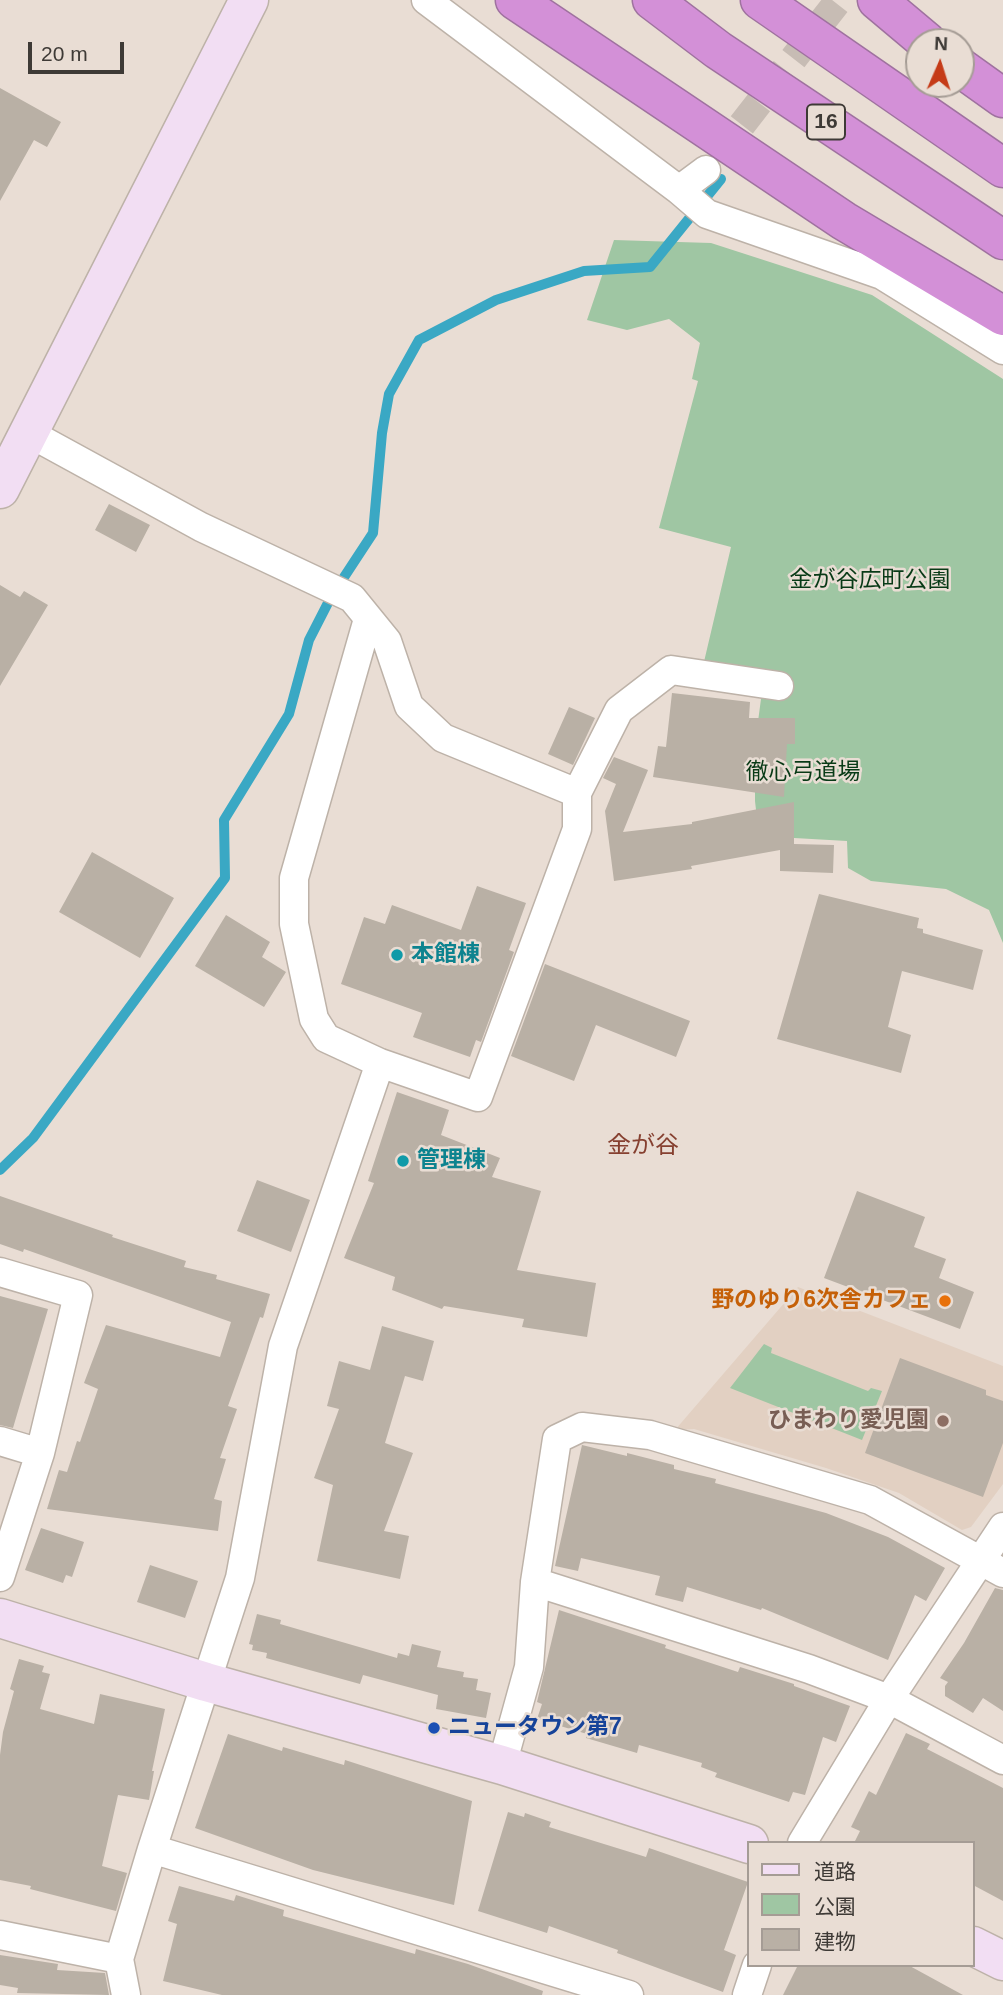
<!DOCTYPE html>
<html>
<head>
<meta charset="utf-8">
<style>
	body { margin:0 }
	#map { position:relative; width:1003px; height:1995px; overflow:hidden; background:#e9ddd4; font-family:Arial,"Noto Sans JP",sans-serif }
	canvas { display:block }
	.legend { position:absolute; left:747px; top:1841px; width:228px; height:126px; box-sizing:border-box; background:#e9ddd4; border:2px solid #a59c95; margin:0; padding:9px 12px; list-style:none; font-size:21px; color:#3e3a36 }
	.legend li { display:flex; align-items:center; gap:14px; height:35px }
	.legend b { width:35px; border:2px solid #a59c95 }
	.north { position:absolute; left:905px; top:28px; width:70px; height:70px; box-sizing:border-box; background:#e9ddd4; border:2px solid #a59c95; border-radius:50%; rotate:3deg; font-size:19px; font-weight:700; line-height:28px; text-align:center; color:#3e3a36 }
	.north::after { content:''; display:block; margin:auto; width:24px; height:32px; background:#c53b18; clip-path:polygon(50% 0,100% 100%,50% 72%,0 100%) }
	.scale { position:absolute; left:28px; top:42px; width:96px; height:32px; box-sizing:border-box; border:4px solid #3e3a36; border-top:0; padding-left:9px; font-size:21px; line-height:24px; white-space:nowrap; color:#3e3a36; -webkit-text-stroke:5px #e9ddd4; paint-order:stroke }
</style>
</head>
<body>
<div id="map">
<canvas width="1003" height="1995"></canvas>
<ul class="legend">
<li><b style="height:9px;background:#f2def3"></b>道路</li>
<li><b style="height:19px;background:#9fc6a3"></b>公園</li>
<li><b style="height:19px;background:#b9b0a5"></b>建物</li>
</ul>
<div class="north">N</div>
<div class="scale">20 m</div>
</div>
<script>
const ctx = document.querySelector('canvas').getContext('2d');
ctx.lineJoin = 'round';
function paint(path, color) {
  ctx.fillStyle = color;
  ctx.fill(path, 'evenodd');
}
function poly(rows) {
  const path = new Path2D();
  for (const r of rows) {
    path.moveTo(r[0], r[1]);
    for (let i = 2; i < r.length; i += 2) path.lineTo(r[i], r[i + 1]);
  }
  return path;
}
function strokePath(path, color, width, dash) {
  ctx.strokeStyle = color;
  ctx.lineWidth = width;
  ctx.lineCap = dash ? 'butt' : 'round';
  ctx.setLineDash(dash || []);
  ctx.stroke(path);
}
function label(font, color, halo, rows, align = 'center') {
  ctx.font = font + ' Arial,"Noto Sans JP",sans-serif';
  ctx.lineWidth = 5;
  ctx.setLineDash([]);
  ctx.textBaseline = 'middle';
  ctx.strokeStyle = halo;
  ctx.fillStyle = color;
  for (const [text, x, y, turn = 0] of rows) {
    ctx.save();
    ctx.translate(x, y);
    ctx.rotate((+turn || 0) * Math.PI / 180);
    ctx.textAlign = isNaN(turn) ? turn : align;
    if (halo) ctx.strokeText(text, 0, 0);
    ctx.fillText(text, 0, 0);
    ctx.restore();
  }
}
paint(poly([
	[798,1287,1003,1366,1003,1484,971,1527,962,1530,899,1493,826,1468,694,1429,675,1430]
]), '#e2d0c2');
paint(poly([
	[614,240,711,243,872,295,1003,379,1003,943,989,910,946,889,871,881,848,868,847,841,759,836,755,801,755,744,761,699,756,674,703,666,731,547,659,528,698,381,692,379,700,343,669,319,627,330,587,320],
	[764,1344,772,1348,771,1353,868,1391,871,1388,882,1391,862,1440,730,1388]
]), '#9fc6a3');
strokePath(poly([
	[0,1170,33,1138,225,878,224,820,289,714,309,640,331,597,373,533,382,433,389,394,419,340,496,300,584,271,650,267,721,179]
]), '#3aa8c4', 10);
paint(poly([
	[0,88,61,122,47,147,34,140,0,201],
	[109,504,150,525,136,552,95,530],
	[0,585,20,597,24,591,48,605,0,686],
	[672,693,750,702,749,718,795,718,795,744,787,744,784,797,653,777,658,746,666,747],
	[569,707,595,718,573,765,548,754],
	[614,757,648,770,623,832,692,824,692,822,794,802,794,844,834,845,833,873,780,871,780,850,691,866,692,869,614,881,605,811,616,784,603,778],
	[92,852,174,898,140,958,59,912],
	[477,886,526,903,509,950,514,952,481,1042,476,1040,470,1057,413,1037,422,1013,341,984,364,917,385,924,392,905,461,930],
	[819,894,919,918,917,928,923,929,923,933,983,950,973,990,902,971,888,1027,911,1035,901,1073,777,1039],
	[226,915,270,942,262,957,286,972,264,1007,195,966],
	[545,964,690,1021,676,1057,596,1025,574,1081,511,1056],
	[397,1092,449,1110,441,1135,500,1158,492,1177,541,1191,517,1270,596,1283,587,1337,522,1327,524,1319,444,1306,442,1309,392,1290,395,1277,344,1258,374,1183,368,1181],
	[257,1180,310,1200,291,1252,237,1231],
	[857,1191,925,1217,914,1247,946,1259,939,1278,974,1292,960,1329,824,1278],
	[0,1196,113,1235,112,1237,186,1261,184,1267,217,1275,216,1279,270,1294,263,1318,260,1317,228,1406,237,1409,220,1458,226,1459,214,1499,222,1501,218,1531,47,1509,59,1470,67,1472,77,1441,80,1442,98,1389,84,1383,106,1325,220,1357,231,1322,24,1249,23,1252,0,1244],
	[0,1296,48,1309,13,1428,0,1425],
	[382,1326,434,1341,423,1381,405,1376,385,1443,413,1453,384,1531,409,1536,400,1579,317,1561,333,1485,314,1478,339,1409,327,1406,339,1361,370,1370],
	[900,1358,986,1390,986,1395,1003,1401,1003,1443,983,1497,865,1453],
	[582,1445,627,1456,627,1453,674,1465,674,1469,716,1479,715,1483,826,1513,888,1537,945,1568,926,1601,915,1595,888,1660,762,1608,761,1610,687,1587,683,1602,655,1595,660,1576,581,1558,578,1571,555,1566],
	[41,1528,84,1542,72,1577,66,1575,63,1583,25,1570],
	[150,1565,198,1581,185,1618,137,1602],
	[995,1588,1003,1590,1003,1711,983,1698,973,1713,945,1696,945,1686,948,1682,940,1678,964,1643],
	[559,1610,666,1645,665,1648,738,1672,740,1667,794,1684,794,1686,850,1706,836,1742,823,1737,805,1795,793,1792,789,1802,715,1777,717,1773,701,1767,702,1763,639,1745,637,1753,586,1738,587,1734,537,1719,542,1704,537,1702],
	[257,1614,281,1620,280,1624,397,1658,398,1653,409,1656,412,1644,441,1651,437,1667,464,1672,463,1677,478,1679,476,1690,491,1693,486,1718,436,1709,438,1695,363,1675,360,1684,266,1658,267,1653,252,1650,253,1645,249,1644],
	[19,1659,44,1666,42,1672,50,1674,40,1709,94,1724,100,1694,165,1709,152,1771,154,1771,149,1800,118,1795,102,1866,127,1873,116,1911,30,1889,31,1886,0,1880,0,1755,3,1732,14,1691,10,1689],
	[906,1733,930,1744,927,1749,1003,1788,1003,1901,973,1885,973,1843,854,1843,860,1831,851,1827,869,1791,876,1795],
	[228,1734,282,1751,283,1747,344,1765,345,1760,472,1801,454,1905,313,1870,195,1828],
	[508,1812,524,1817,525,1813,551,1822,549,1827,646,1857,649,1848,748,1882,724,1950,736,1955,723,1992,617,1953,618,1950,549,1926,547,1933,478,1911],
	[179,1886,234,1901,236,1895,284,1910,283,1916,415,1954,416,1949,468,1964,543,1991,542,1995,222,1995,163,1981,177,1924,168,1921],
	[0,1955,58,1964,57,1970,105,1973,109,1995,17,1993,18,1988,0,1985],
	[798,1965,908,1965,963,1995,783,1995]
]), '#b9b0a5');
strokePath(poly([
	[716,158,839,0]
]), '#c7bcb4', 28, [28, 14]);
const street = poly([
	[426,0,679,190,706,170],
	[679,190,707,214,882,275,1003,350],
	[29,433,201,527,352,598,387,641,409,706,443,738,577,793,577,829,478,1097,380,1063,326,1038,314,1019,294,924,294,878,368,619],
	[577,793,619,710,671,670,779,686],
	[0,1272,78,1295,40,1453,0,1577],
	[0,1441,40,1453],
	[535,1582,809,1669,889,1699,1003,1760],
	[502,1765,529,1667,535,1582,557,1439,582,1427,650,1435,870,1500,1003,1573],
	[802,1843,889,1699,1003,1527],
	[152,1849,629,1995],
	[0,1935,119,1959],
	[126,1995,119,1959,152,1849,240,1578,283,1346,380,1063],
	[747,1995,757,1965]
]);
const secondary = poly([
	[0,489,249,0],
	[0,1618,206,1682,502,1765,749,1844],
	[973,1946,1003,1961]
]);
const highway = poly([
	[515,0,844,221,1003,316],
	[652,0,718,50,1003,240],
	[760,0,1003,168],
	[877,0,927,42],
	[961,68,1003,98]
]);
strokePath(street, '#bdb2a8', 31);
strokePath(secondary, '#bdb2a8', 41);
strokePath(highway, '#9f729f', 41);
strokePath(street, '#fff', 28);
strokePath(secondary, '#f2def3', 38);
strokePath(highway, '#d390d7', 38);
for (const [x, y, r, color] of [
	[397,955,7,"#0f9aa8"],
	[403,1161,7,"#0f9aa8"],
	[945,1301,7,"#e8710a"],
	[943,1421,7,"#8d6e63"],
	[434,1728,7,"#1a4fb4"]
]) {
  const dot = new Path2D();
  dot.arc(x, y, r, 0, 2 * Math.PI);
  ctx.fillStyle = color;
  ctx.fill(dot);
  strokePath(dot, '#e9ddd4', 2.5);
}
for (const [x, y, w] of [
	[826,122,38]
]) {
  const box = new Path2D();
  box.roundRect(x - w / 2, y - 17.5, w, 35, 5);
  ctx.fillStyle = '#e9ddd4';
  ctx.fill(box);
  strokePath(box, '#3e3a36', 2);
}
label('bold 21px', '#3e3a36', null, [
	["16",826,122]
]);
label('23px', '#083a16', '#e9ddd4', [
	["金が谷広町公園",870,581],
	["徹心弓道場",803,773]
]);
label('bold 23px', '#0d838f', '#e9ddd4', [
	["本館棟",411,955],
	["管理棟",417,1161]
], 'left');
label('bold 23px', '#c56008', '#e9ddd4', [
	["野のゆり6次舎カフェ",931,1301]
], 'right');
label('bold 23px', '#785e54', '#e9ddd4', [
	["ひまわり愛児園",929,1421]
], 'right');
label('bold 23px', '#164399', '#e9ddd4', [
	["ニュータウン第7",448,1728]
], 'left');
label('24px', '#864030', '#e9ddd4', [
	["金が谷",643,1146]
]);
</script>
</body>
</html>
